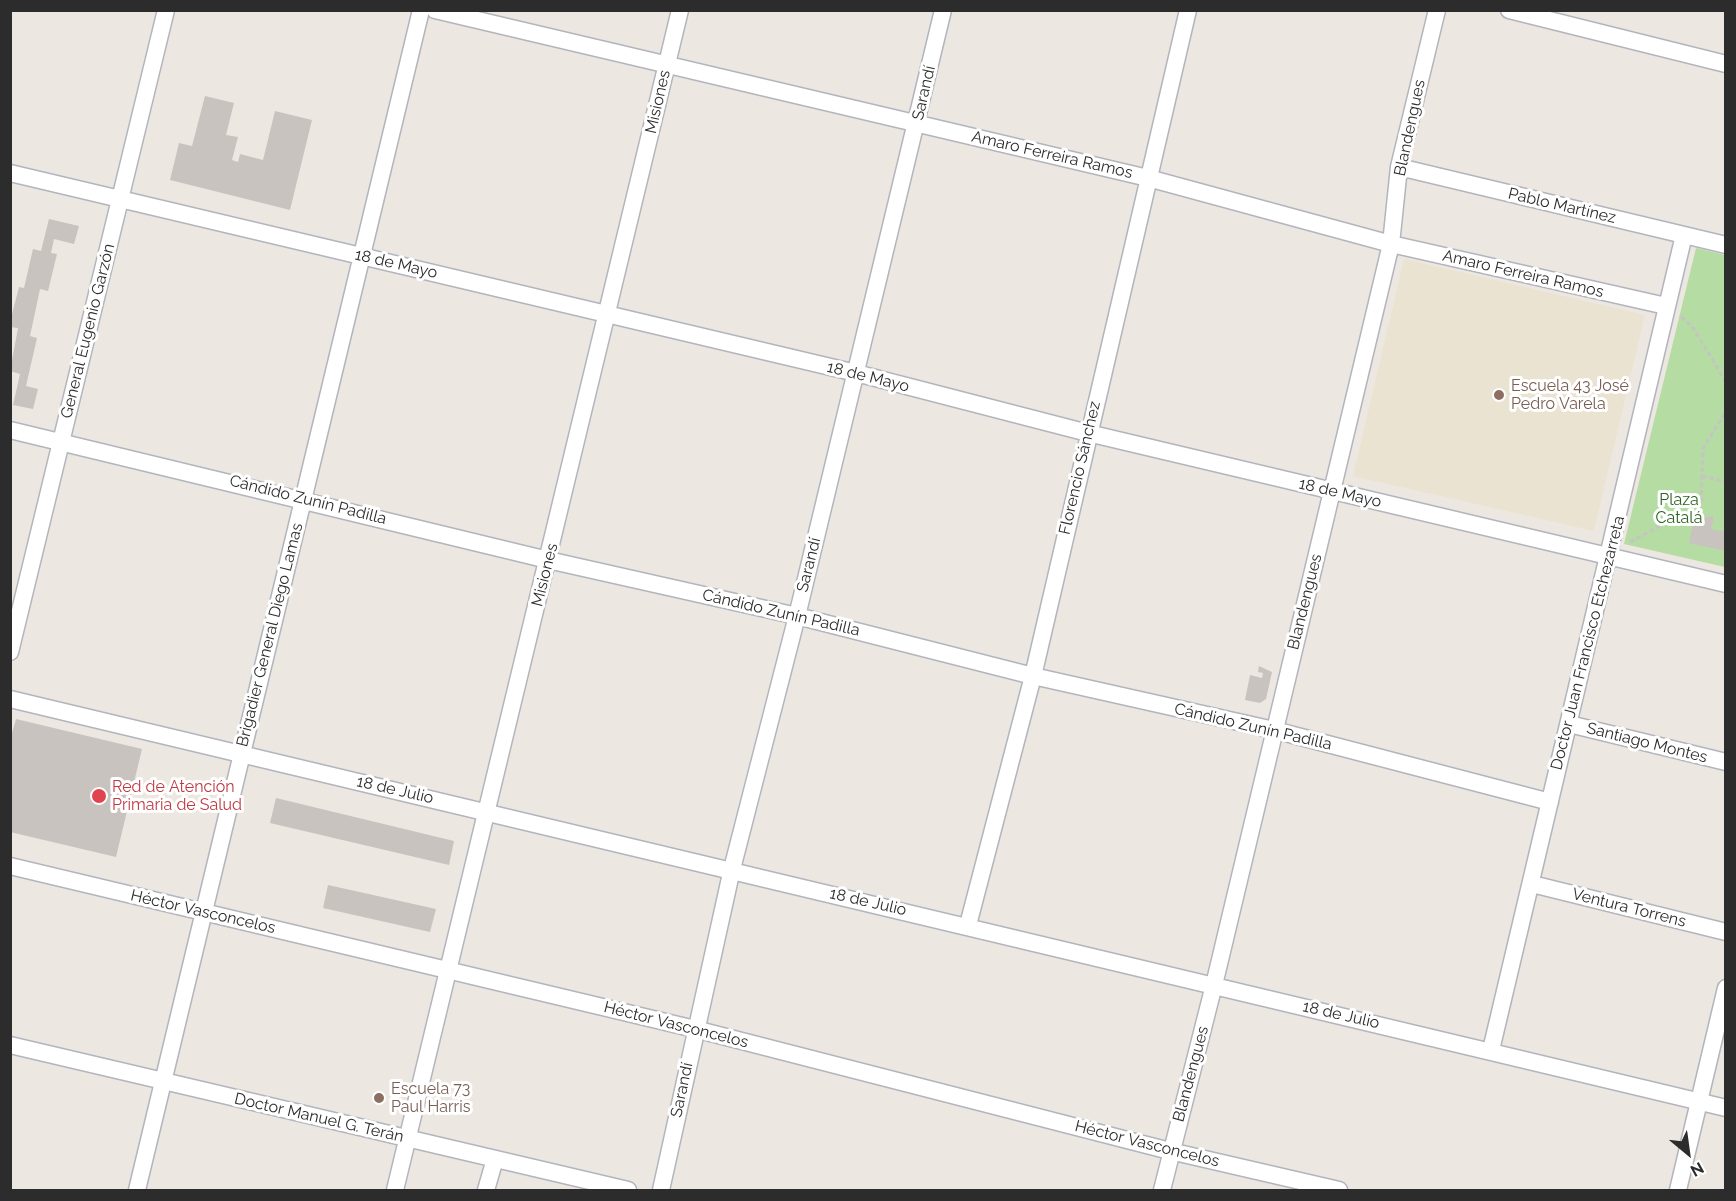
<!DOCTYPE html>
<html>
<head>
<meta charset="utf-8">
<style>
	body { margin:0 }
	#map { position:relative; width:1736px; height:1201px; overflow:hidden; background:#ece7e0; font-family:Raleway,sans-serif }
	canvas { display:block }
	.frame { position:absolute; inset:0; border:12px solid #2c2c2c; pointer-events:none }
	.north { position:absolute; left:1658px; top:1123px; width:60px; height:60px; -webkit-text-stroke:4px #fff; paint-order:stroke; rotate:151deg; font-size:16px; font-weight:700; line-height:24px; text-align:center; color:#2c2c2c }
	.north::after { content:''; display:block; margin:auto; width:21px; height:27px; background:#2c2c2c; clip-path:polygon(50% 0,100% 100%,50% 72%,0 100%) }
</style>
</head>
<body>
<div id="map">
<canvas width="1736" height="1201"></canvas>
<div class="frame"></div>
<div class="north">N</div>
</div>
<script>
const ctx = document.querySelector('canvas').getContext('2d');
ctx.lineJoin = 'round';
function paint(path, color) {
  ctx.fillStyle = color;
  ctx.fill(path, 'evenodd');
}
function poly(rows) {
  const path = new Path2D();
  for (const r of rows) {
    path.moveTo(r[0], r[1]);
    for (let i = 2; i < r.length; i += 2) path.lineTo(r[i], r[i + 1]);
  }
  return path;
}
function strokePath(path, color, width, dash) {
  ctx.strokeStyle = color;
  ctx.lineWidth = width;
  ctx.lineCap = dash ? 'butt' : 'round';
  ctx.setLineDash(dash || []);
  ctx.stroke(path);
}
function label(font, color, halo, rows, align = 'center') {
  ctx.font = font + ' Raleway,sans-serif';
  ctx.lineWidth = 6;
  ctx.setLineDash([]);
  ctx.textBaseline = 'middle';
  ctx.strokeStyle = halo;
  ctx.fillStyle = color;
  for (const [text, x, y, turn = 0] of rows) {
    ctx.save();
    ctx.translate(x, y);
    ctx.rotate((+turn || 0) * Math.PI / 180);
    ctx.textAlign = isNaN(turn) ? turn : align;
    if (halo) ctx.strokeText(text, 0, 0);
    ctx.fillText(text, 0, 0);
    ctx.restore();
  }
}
paint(poly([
	[1404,259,1645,315,1594,531,1353,476]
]), '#ebe3d1');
paint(poly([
	[1696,248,1725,255,1725,567,1624,544]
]), '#b5dca2');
paint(poly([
	[205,96,234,103,226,135,238,137,232,160,238,162,240,154,263,160,275,111,312,120,290,210,170,180,179,143,192,146],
	[49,219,79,226,74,244,54,239,51,253,57,254,48,291,40,289,30,336,37,338,26,386,38,389,33,409,13,405,20,374,10,371,18,328,10,327,10,322,19,287,24,288,33,249,41,251],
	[1714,516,1711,529,1726,532,1726,551,1689,543,1693,523,1697,524,1699,518],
	[1259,666,1272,672,1266,699,1260,703,1245,700,1250,675,1262,678,1263,673,1258,672],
	[16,719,142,749,116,857,10,832,10,740],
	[276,798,454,841,449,865,270,823],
	[328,885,436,909,430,932,323,908]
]), '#c8c3bf');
const minor = poly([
	[435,10,1148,178,1391,244,1666,306],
	[1509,10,1726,64],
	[1399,167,1726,245],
	[10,173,856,373,1088,433,1726,584],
	[10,430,548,560,797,616,1033,676,1274,730,1550,802],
	[10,652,166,10],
	[10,699,1726,1108],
	[1569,724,1726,762],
	[10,866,695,1029,1170,1151,1339,1190],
	[1532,884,1726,932],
	[968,925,1033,676,1188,10],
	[10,1045,628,1190],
	[1491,1050,1684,235],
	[137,1190,421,10],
	[395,1190,680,10],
	[486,1190,495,1159],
	[661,1190,732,869,797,616,943,10],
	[1162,1190,1214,985,1391,244,1399,167,1437,10],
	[1678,1190,1726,988]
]);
strokePath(minor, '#b3b5be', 19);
strokePath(poly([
	[1681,317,1692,326,1726,382],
	[1702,476,1726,482],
	[1630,542,1701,504,1703,449,1726,411]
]), '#c4c4c4', 3, [4.5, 3]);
strokePath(minor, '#fff', 16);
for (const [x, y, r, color] of [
	[1499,395,6,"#8d6e63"],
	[99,796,8,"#e0444e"],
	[379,1098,6,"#8d6e63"]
]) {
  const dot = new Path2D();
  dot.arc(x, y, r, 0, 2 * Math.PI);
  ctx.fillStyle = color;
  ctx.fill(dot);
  strokePath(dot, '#fff', 2);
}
label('16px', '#2c2c2c', '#fff', [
	["Sarandí",924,93,-77],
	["Misiones",658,102,-77],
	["Blandengues",1410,128,-78],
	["Amaro Ferreira Ramos",1052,155,13],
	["Pablo Martínez",1562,206,13],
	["18 de Mayo",396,264,13],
	["Amaro Ferreira Ramos",1523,274,13],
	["General Eugenio Garzón",88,331,-76],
	["18 de Mayo",868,377,14],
	["Florencio Sánchez",1080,468,-77],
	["18 de Mayo",1340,493,13],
	["Cándido Zunín Padilla",308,500,14],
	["Sarandí",809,565,-76],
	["Misiones",545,575,-76],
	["Blandengues",1305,602,-76],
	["Cándido Zunín Padilla",781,613,13],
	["Brigadier General Diego Lamas",270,635,-76],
	["Doctor Juan Francisco Etchezarreta",1588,643,-76],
	["Cándido Zunín Padilla",1253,727,13],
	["Santiago Montes",1647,743,14],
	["18 de Julio",395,790,13],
	["18 de Julio",868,902,13],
	["Ventura Torrens",1629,908,14],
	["Héctor Vasconcelos",203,912,13],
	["18 de Julio",1341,1015,13],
	["Héctor Vasconcelos",676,1025,14],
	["Blandengues",1191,1074,-75],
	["Sarandí",682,1090,-78],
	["Doctor Manuel G. Terán",319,1118,13],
	["Héctor Vasconcelos",1147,1144,14]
]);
label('16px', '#785e54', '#fff', [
	["Escuela 43 José",1511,386],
	["Pedro Varela",1511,404],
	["Escuela 73",391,1089],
	["Paul Harris",391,1107]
], 'left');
label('16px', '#2f6222', '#fff', [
	["Plaza",1679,500],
	["Catalá",1679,518]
]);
label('16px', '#be3a42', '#fff', [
	["Red de Atención",112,787],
	["Primaria de Salud",112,805]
], 'left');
</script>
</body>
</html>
